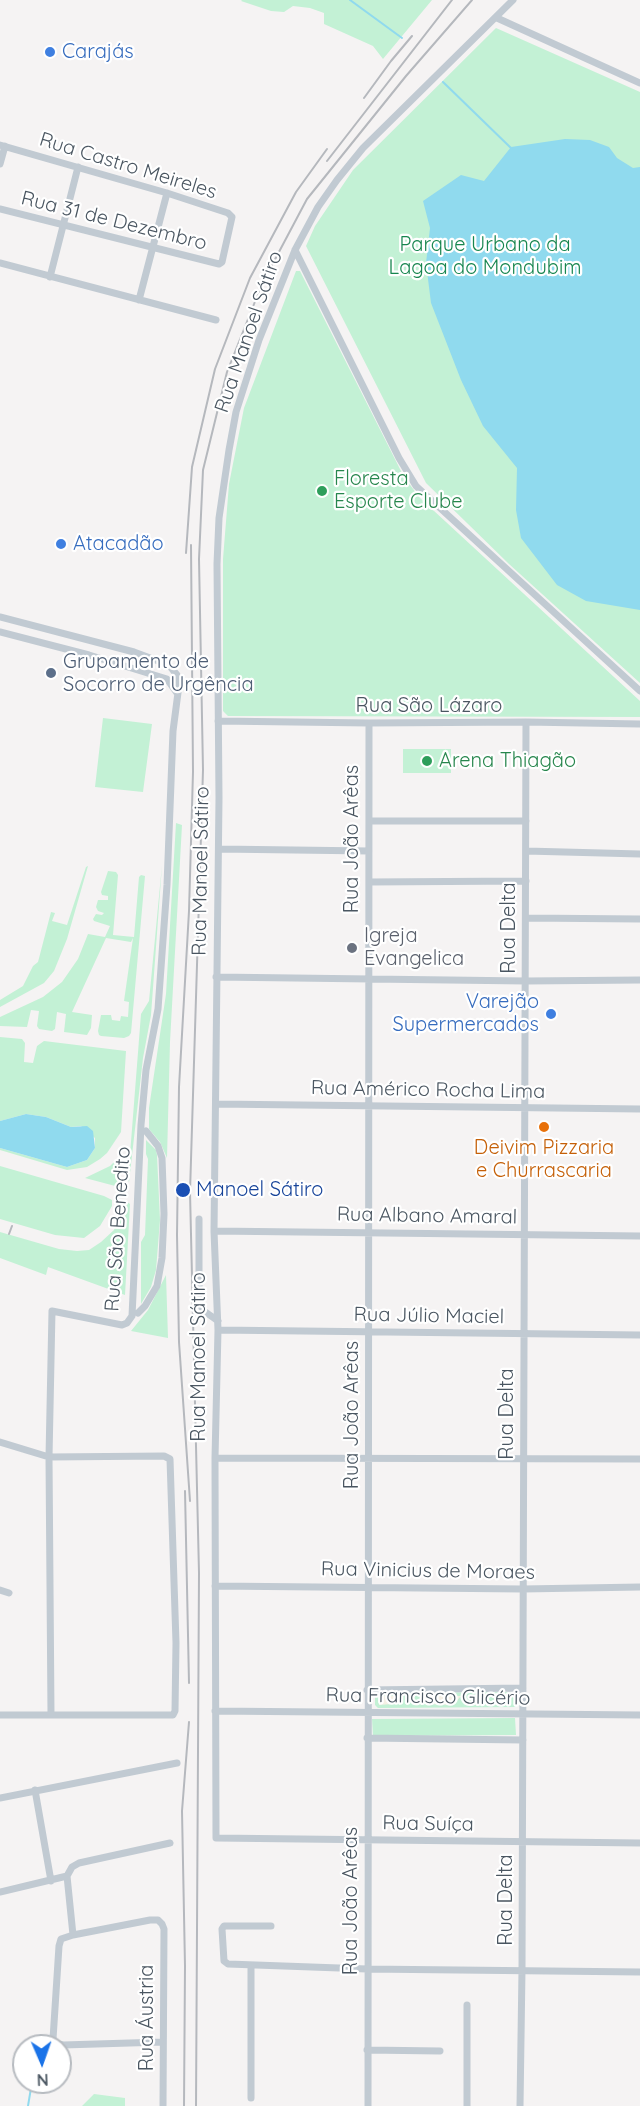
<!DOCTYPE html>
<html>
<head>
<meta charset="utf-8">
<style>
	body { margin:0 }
	#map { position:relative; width:640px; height:2106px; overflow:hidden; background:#f5f3f3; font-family:Quicksand,sans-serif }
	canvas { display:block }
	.north { position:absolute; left:12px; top:2034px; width:60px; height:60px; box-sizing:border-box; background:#fff; border:2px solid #b7bbc0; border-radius:50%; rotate:178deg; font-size:16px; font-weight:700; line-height:24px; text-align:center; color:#4a5661 }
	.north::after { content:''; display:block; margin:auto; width:21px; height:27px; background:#1a73e8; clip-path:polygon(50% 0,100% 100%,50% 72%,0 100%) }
</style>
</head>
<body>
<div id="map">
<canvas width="640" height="2106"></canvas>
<div class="north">N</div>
</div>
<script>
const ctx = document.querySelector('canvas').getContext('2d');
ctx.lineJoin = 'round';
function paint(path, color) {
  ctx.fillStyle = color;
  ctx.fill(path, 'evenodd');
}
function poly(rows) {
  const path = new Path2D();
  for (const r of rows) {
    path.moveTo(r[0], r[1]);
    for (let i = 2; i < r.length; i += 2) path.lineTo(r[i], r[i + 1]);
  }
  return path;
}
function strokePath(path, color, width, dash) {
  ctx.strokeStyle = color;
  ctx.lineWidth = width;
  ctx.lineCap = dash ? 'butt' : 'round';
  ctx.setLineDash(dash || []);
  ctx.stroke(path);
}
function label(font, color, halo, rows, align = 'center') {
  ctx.font = font + ' Quicksand,sans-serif';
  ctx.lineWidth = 4.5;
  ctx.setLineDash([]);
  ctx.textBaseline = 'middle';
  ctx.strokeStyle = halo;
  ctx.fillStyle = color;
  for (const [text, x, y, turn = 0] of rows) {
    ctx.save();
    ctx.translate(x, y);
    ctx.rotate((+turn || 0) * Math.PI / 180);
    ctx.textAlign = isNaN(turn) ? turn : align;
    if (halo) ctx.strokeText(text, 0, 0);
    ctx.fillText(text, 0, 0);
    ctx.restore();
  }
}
paint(poly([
	[242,0,432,0,383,59,373,46,324,24,324,13,310,8,293,6,284,12,271,11,241,1],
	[496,28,640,92,640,683,509,564,426,483,306,246,315,226,353,170],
	[296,271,300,271,404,477,420,498,640,701,640,717,228,716,223,711,223,559,229,484,244,408],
	[103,718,152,724,143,792,95,787],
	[403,749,451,749,451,773,403,773],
	[176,823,182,825,170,1042,167,1158,160,1142,149,1129,149,1108,166,994],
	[162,865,151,1015,143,1058,129,1182,128,1180,141,1014,149,1001],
	[88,866,67,939,54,971,44,983,0,1007,0,1000,23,986,33,966,38,962,51,912,55,913,52,921,67,925,86,867],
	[108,871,116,872,118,875,113,935,134,937,139,877,141,875,145,876,131,1033,129,1036,124,1038,101,1036,99,1035,98,1031,101,1015,111,1015,112,1020,120,1021,121,1016,128,1017,129,1002,124,1001,133,938,131,942,106,938,72,1012,92,1015,91,1028,87,1035,64,1032,66,1014,57,1012,55,1029,52,1031,39,1029,37,1026,39,1011,31,1010,27,1027,0,1026,0,1017,43,997,62,982,78,959,88,934,105,937,110,926,94,921,93,919,96,914,102,915,104,913,98,911,96,907,98,900,108,900,108,896,102,895,101,892],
	[0,1037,22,1039,25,1043,24,1062,33,1063,37,1046,44,1041,126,1051,121,1132,107,1153,100,1159,87,1167,67,1170,0,1150,0,1148,67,1167,87,1160,95,1148,95,1138,81,1126,71,1127,46,1117,26,1114,0,1121],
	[146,1140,156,1150,157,1155,160,1220,156,1270,151,1287,141,1304,141,1242,145,1235,148,1159,146,1154],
	[120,1156,119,1187,85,1178,110,1166],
	[0,1166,104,1196,112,1200,112,1206,100,1226,84,1238,55,1235,0,1219],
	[126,1201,130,1204,125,1295,48,1267,46,1275,0,1258,0,1232,59,1249,77,1251,89,1250,101,1242,114,1230],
	[166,1275,168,1338,131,1331,148,1310],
	[514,1692,517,1693,517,1705,515,1707,378,1708,375,1705,375,1695,378,1693],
	[420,1696,460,1696,427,1704],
	[515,1718,516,1735,373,1736,372,1719],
	[94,2094,125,2098,125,2106,82,2106]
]), '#c3f1d5');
paint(poly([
	[380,1696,403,1696,393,1704,379,1705],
	[420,1696,461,1696,453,1705,427,1704]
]), '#f5f0e5');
paint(poly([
	[565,139,590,140,609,147,617,158,633,168,640,167,640,610,586,601,557,585,521,538,516,510,517,468,483,426,461,380,431,303,426,263,430,228,423,201,461,175,484,181,511,147],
	[26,1114,46,1117,71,1127,87,1126,93,1131,95,1148,87,1160,67,1167,0,1148,0,1121]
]), '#90daee');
strokePath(poly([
	[350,0,402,38],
	[443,82,512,149],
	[45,2046,47,2044],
	[28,2106,32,2082]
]), '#90daee', 2);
strokePath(poly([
	[513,0,363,148,337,180,318,207,295,250,259,340,236,412,229,450,219,518,217,564,219,798,214,1231,218,1330,215,1458,216,1838,640,1843],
	[497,18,640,83],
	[0,145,167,193,228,213,232,217,222,262,219,264,0,209],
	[0,164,5,146],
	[295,250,399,458,416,486,640,691],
	[0,263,216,320],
	[50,277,78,167],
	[139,300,167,193],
	[0,617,134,652,169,665,177,675,179,685,173,731,167,885,158,1009,146,1070,141,1125,132,1316,127,1323,122,1325,52,1311,49,1457,51,1715],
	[0,632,89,655,167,679,177,693],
	[218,721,369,723,526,722,640,724],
	[369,821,526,821],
	[219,849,369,851],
	[526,851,640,854],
	[369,882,526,881],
	[526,918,640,919],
	[216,977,526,981,640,980],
	[216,1104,640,1109],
	[199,1219,199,1302,204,1311,218,1321],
	[214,1231,640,1236],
	[138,1313,145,1306,157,1286,162,1258,164,1214,162,1158,158,1146,146,1131],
	[218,1330,640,1335],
	[0,1442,49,1457,164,1456,170,1459,176,1643,175,1711,173,1715,0,1715],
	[215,1458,640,1459],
	[215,1586,523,1589,640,1587],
	[0,1590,9,1593],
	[367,1690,523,1688],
	[215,1711,640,1715],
	[367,1738,523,1740],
	[35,1790,51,1881],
	[0,1798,177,1763],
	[67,1876,73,1935],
	[0,1892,67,1876,72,1867,79,1863,170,1843],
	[271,1926,224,1926,222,1929,224,1961,228,1964,367,1969,640,1972],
	[251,1965,251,2098],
	[467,2005,467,2106],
	[367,2050,440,2051],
	[163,2106,164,1929,162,1924,158,1920,150,1920,73,1935,61,1939,59,1946,53,2039,54,2043,63,2045,163,2042],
	[368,2106,369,723],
	[520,2106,522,1970,526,722]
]), '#c1cad2', 7);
strokePath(poly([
	[364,98,391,61,412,36],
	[327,161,452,0],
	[186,553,192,467,215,369,250,278,296,192,327,149],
	[9,1234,12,1226],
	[185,1491,189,1683],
	[190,1501,179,1342,177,1235,179,1087,189,911,193,772,191,545],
	[184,2106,185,1966,182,1811,189,1722],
	[196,2106,199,1573,190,1192,203,770,199,559,203,470,227,372,262,284,307,199,406,76,472,0]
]), '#b5b8bd', 2);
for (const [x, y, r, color] of [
	[50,52,6,"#3f7fe0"],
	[322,491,6,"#2e9e5b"],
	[61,544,6,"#3f7fe0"],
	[51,673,6,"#5c6f8a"],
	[427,761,6,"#2e9e5b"],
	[352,948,6,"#6b7280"],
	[551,1014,6,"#3f7fe0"],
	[544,1127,6,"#e8710a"],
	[183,1190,8,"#1a4fb4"]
]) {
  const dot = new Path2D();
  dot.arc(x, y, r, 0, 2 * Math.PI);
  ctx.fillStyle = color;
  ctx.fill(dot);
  strokePath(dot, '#fff', 2);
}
label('20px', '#366cbe', '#fff', [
	["Carajás",62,52],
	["Atacadão",73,544],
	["Varejão",539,1002,"right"],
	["Supermercados",539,1025,"right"]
], 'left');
label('20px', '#4a5661', '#fff', [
	["Rua Castro Meireles",128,166,17],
	["Rua 31 de Dezembro",114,221,14],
	["Rua Manoel Sátiro",249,332,-71],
	["Rua São Lázaro",429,706],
	["Rua João Arêas",352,839,-90],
	["Rua Manoel Sátiro",201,871,-89],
	["Rua Delta",509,928,-90],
	["Rua Américo Rocha Lima",428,1090,1],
	["Rua Albano Amaral",427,1216,1],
	["Rua São Benedito",118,1229,-86],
	["Rua Júlio Maciel",429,1316,1],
	["Rua Manoel Sátiro",199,1357,-90],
	["Rua Delta",507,1414,-90],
	["Rua João Arêas",352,1415,-90],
	["Rua Vinicius de Moraes",428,1571,1],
	["Rua Francisco Glicério",428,1697,1],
	["Rua Suíça",428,1824,1],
	["Rua Delta",506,1900,-90],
	["Rua João Arêas",351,1901,-90],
	["Rua Áustria",147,2018,-90]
]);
label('20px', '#17864f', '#fff', [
	["Parque Urbano da",485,245],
	["Lagoa do Mondubim",485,268]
]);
label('20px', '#27864d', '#fff', [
	["Floresta",334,479],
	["Esporte Clube",334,502],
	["Arena Thiagão",439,761]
], 'left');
label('20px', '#4e5e75', '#fff', [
	["Grupamento de",63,662],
	["Socorro de Urgência",63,685]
], 'left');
label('20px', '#5b616d', '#fff', [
	["Igreja",364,936],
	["Evangelica",364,959]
], 'left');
label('20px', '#c56008', '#fff', [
	["Deivim Pizzaria",544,1148],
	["e Churrascaria",544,1171]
]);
label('20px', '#164399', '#fff', [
	["Manoel Sátiro",196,1190]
], 'left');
</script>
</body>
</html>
